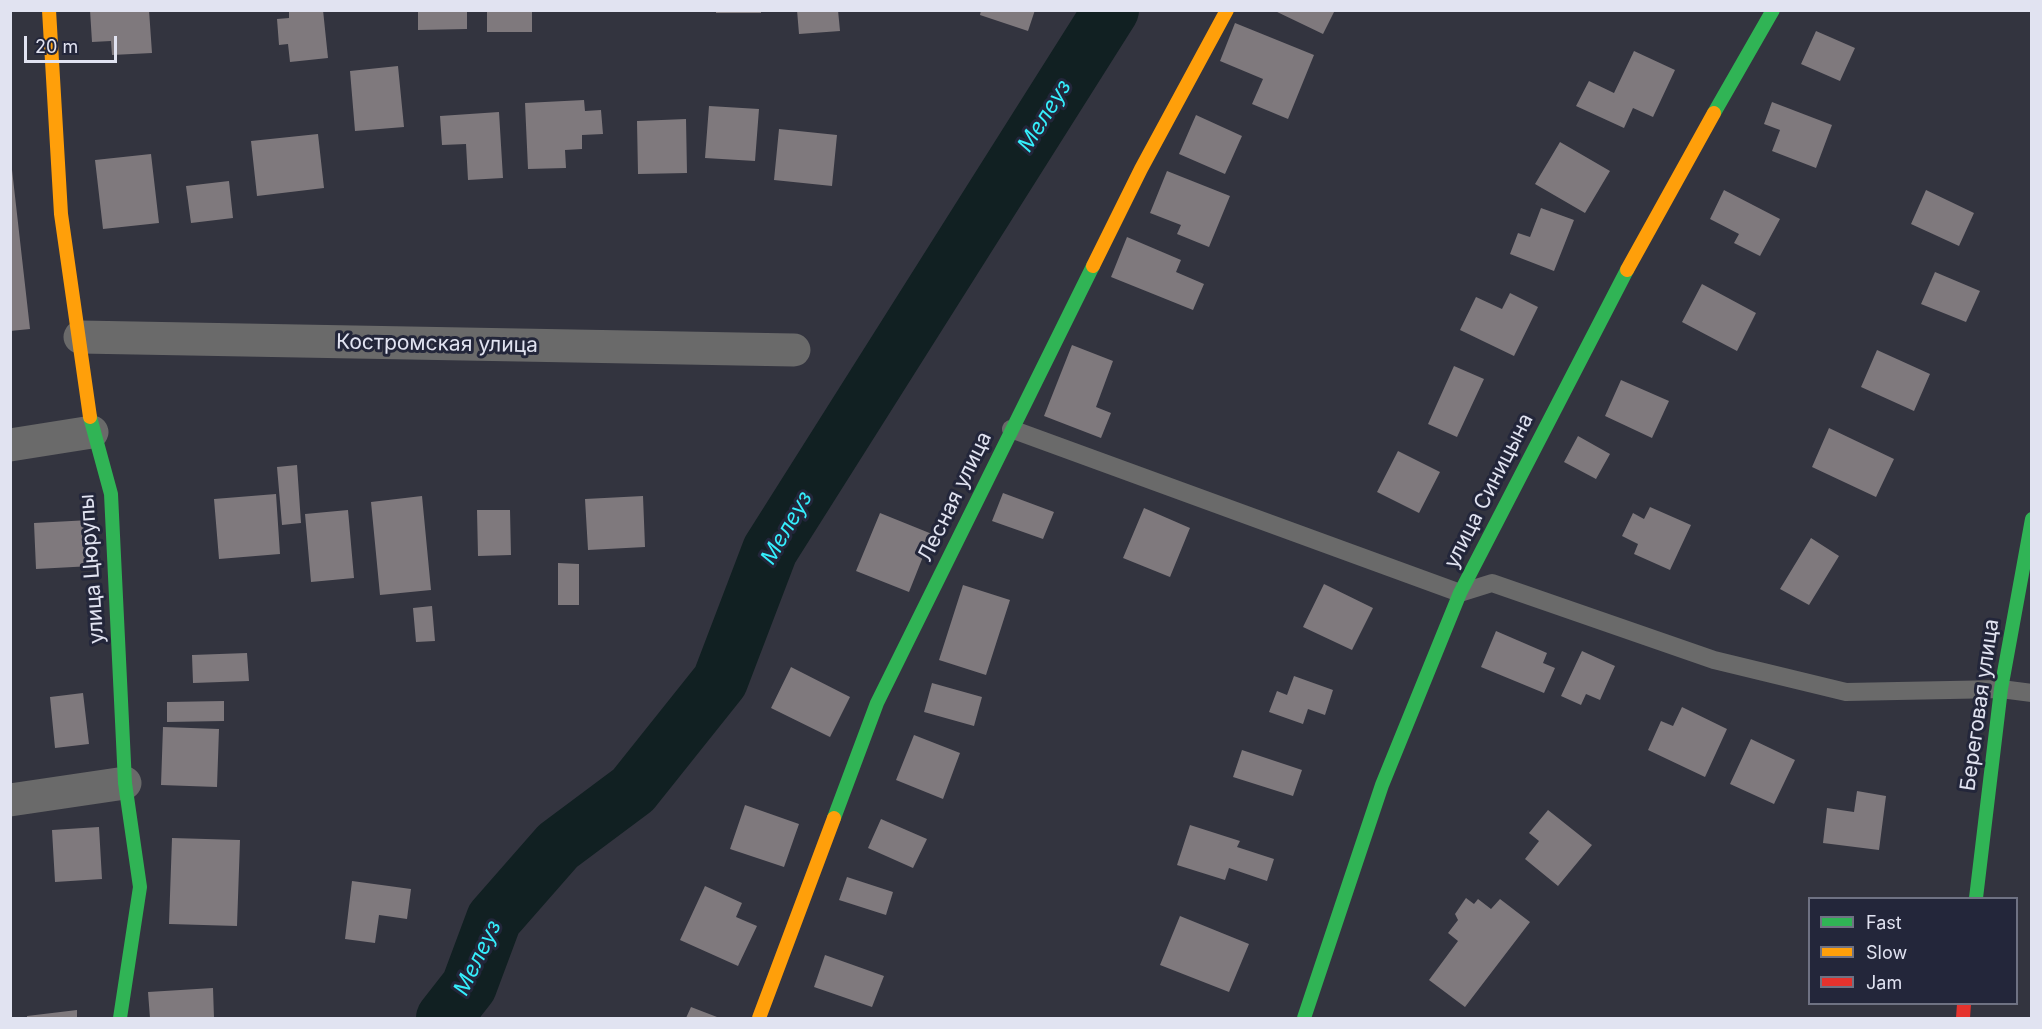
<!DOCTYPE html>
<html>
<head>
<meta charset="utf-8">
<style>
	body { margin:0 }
	#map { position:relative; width:2042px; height:1029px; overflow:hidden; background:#33343f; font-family:Inter,sans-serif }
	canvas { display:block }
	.frame { position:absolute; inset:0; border:12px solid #e1e3f1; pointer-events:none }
	.legend { position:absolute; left:1808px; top:897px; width:210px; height:108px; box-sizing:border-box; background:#23263a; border:2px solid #6f7283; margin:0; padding:8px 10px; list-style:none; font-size:18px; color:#e1e3f1 }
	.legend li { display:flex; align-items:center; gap:12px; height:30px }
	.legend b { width:30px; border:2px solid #6f7283 }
	.scale { position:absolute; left:24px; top:36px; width:93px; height:27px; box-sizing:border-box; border:3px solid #e1e3f1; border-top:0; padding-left:8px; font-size:18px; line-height:21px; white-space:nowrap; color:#e1e3f1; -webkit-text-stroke:4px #23263a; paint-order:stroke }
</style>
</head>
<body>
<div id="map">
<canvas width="2042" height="1029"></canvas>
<div class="frame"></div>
<ul class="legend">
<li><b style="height:8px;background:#30b455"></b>Fast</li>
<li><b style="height:8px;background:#ff9f0a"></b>Slow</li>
<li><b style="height:8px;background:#e5322d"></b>Jam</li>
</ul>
<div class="scale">20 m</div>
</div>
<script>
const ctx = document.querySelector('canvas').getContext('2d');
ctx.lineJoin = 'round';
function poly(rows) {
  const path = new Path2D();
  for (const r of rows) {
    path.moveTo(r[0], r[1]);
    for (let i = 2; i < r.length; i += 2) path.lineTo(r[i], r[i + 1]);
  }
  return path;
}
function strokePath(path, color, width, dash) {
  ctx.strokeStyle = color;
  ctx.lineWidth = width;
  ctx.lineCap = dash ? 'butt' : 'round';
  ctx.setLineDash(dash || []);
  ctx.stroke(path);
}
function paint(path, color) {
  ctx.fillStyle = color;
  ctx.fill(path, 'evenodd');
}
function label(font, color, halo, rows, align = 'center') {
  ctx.font = font + ' Inter,sans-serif';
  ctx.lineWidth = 6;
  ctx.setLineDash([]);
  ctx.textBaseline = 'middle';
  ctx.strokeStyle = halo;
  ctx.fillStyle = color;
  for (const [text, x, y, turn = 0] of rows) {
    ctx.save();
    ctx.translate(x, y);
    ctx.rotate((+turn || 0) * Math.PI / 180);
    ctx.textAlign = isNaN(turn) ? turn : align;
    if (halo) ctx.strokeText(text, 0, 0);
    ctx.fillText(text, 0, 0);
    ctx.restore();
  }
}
strokePath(poly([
	[444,1018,469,986,494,919,558,846,633,790,720,681,770,550,1111,10]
]), '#112022', 56);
paint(poly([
	[90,10,149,10,152,53,112,55,111,41,92,42],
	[289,10,323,10,328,58,290,62,288,44,279,45,277,19,289,18],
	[418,10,467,10,467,29,418,30],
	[487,10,532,10,532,32,487,32],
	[716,10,761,10,761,13,716,13],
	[797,10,838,10,840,31,799,34],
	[981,10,1035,10,1028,31,980,15],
	[1273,10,1335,10,1323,34],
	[1235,23,1314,55,1288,119,1252,104,1263,79,1220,61],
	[1816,31,1855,48,1840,81,1801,64],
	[1634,51,1675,70,1653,117,1633,108,1624,128,1576,106,1589,81,1614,93],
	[398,66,404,127,355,131,350,71],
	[584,100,585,111,601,110,603,134,582,135,582,149,565,150,566,168,528,169,525,103],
	[1772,102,1832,125,1816,168,1772,151,1780,130,1764,124],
	[709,106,759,109,755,161,705,158],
	[499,112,503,178,468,180,466,144,442,145,440,116],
	[1196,115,1242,136,1225,174,1179,154],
	[686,119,687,173,638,174,637,121],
	[779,129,837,135,832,186,774,180],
	[318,134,324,188,257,196,251,141],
	[1560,142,1610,171,1585,213,1535,184],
	[10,152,30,329,10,331],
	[151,154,159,223,103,229,95,160],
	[1167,171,1230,196,1209,247,1177,234,1181,225,1150,213],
	[229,181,233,218,191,223,186,186],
	[1724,190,1780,219,1760,256,1734,243,1739,234,1710,219],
	[1926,190,1974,213,1959,246,1911,224],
	[1541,208,1574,220,1554,271,1510,254,1518,233,1530,237],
	[1127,237,1181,260,1176,272,1204,284,1193,310,1111,277],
	[1935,272,1980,291,1966,322,1921,304],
	[1702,284,1756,313,1737,351,1682,322],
	[1510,293,1538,307,1514,356,1460,330,1476,297,1502,309],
	[1072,345,1113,361,1096,407,1111,413,1101,438,1044,416],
	[1877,350,1930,374,1914,411,1861,387],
	[1454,366,1484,379,1457,437,1428,424],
	[1621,380,1669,401,1652,438,1605,416],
	[1829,428,1894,459,1876,497,1812,467],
	[1578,436,1610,454,1596,479,1564,462],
	[1398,451,1440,472,1419,513,1377,492],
	[297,465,301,523,282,525,277,467],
	[1003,493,1054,512,1043,539,992,521],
	[276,494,280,554,219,559,214,499],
	[422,496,431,590,380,595,371,502],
	[643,496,645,547,588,550,585,499],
	[1650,507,1691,525,1670,570,1634,554,1638,544,1622,536,1633,513,1644,519],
	[1144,508,1190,528,1170,577,1123,558],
	[348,510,354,578,311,582,305,514],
	[477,510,510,510,511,555,478,556],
	[880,513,932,534,909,592,856,571],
	[90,520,92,566,36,569,34,523],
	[1811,538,1839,556,1809,605,1780,589],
	[558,563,579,564,579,605,558,605],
	[1324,584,1373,608,1352,650,1303,627],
	[963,585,1010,600,986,675,939,660],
	[432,606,435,641,416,642,413,608],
	[1496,631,1547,653,1543,663,1555,668,1544,693,1481,667],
	[1582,651,1615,666,1600,700,1586,694,1581,705,1561,696],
	[247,653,249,681,193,683,192,655],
	[791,667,850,697,830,737,771,708],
	[1294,676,1333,690,1325,715,1308,709,1303,724,1269,712,1277,691,1287,695],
	[932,683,982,697,974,726,924,712],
	[83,693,89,744,55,748,50,697],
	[224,701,224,721,167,722,167,702],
	[1682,707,1727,729,1705,777,1648,750,1661,721,1673,726],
	[163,727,219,729,217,787,161,785],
	[914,735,960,753,943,799,896,780],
	[1751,739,1795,760,1774,804,1730,784],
	[1242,750,1302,770,1293,796,1233,777],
	[1857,791,1886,796,1879,850,1823,843,1827,808,1854,812],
	[745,805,799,824,784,867,730,849],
	[1548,810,1592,845,1558,886,1525,859,1539,841,1529,833],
	[881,819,927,839,913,868,868,848],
	[1190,825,1240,841,1237,847,1274,859,1267,881,1229,868,1225,880,1177,865],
	[99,827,102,879,55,882,52,830],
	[172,838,240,840,237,926,169,924],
	[847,877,893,892,886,915,839,900],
	[352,881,411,889,407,919,379,915,375,943,345,939],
	[705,886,742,903,736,917,757,926,738,966,680,940],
	[1466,898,1474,904,1478,899,1491,909,1500,899,1530,922,1465,1007,1429,980,1458,941,1448,933,1458,920,1455,914],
	[1180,916,1249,944,1229,992,1160,965],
	[825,955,884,976,872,1007,814,987],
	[213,988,214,1018,150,1018,148,992],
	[691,1007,717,1017,716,1018,686,1018],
	[77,1010,77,1018,27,1018,27,1016]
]), '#7f797d');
strokePath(poly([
	[1011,429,1460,593,1492,583,1714,660,1846,692,2001,689,2032,693]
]), '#6a6a6a', 18);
strokePath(poly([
	[80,337,794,350],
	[10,445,92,432],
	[10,800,125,783]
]), '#6a6a6a', 33);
strokePath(poly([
	[1714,113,1773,10],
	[90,417,111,494,125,783,140,887,120,1018],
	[834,818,877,703,1093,266],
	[1976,898,2001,689,2032,519],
	[1304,1018,1382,785,1460,593,1627,270]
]), '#30b455', 14);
strokePath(poly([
	[49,10,61,214,90,417],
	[1093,266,1141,169,1227,10],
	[1627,270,1714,113],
	[759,1018,834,818]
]), '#ff9f0a', 14);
strokePath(poly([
	[1963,1018,1964,1004]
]), '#e5322d', 14);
label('21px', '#e1e3f1', '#23263a', [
	["Костромская улица",437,344,1],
	["улица Синицына",1489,491,-63],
	["Лесная улица",955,497,-64],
	["улица Цюрупы",92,569,-94],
	["Береговая улица",1980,705,-82]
]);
label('italic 22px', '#35effd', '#23263a', [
	["Мелеуз",1045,116,-58],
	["Мелеуз",787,528,-60],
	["Мелеуз",478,958,-64]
]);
</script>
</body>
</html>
